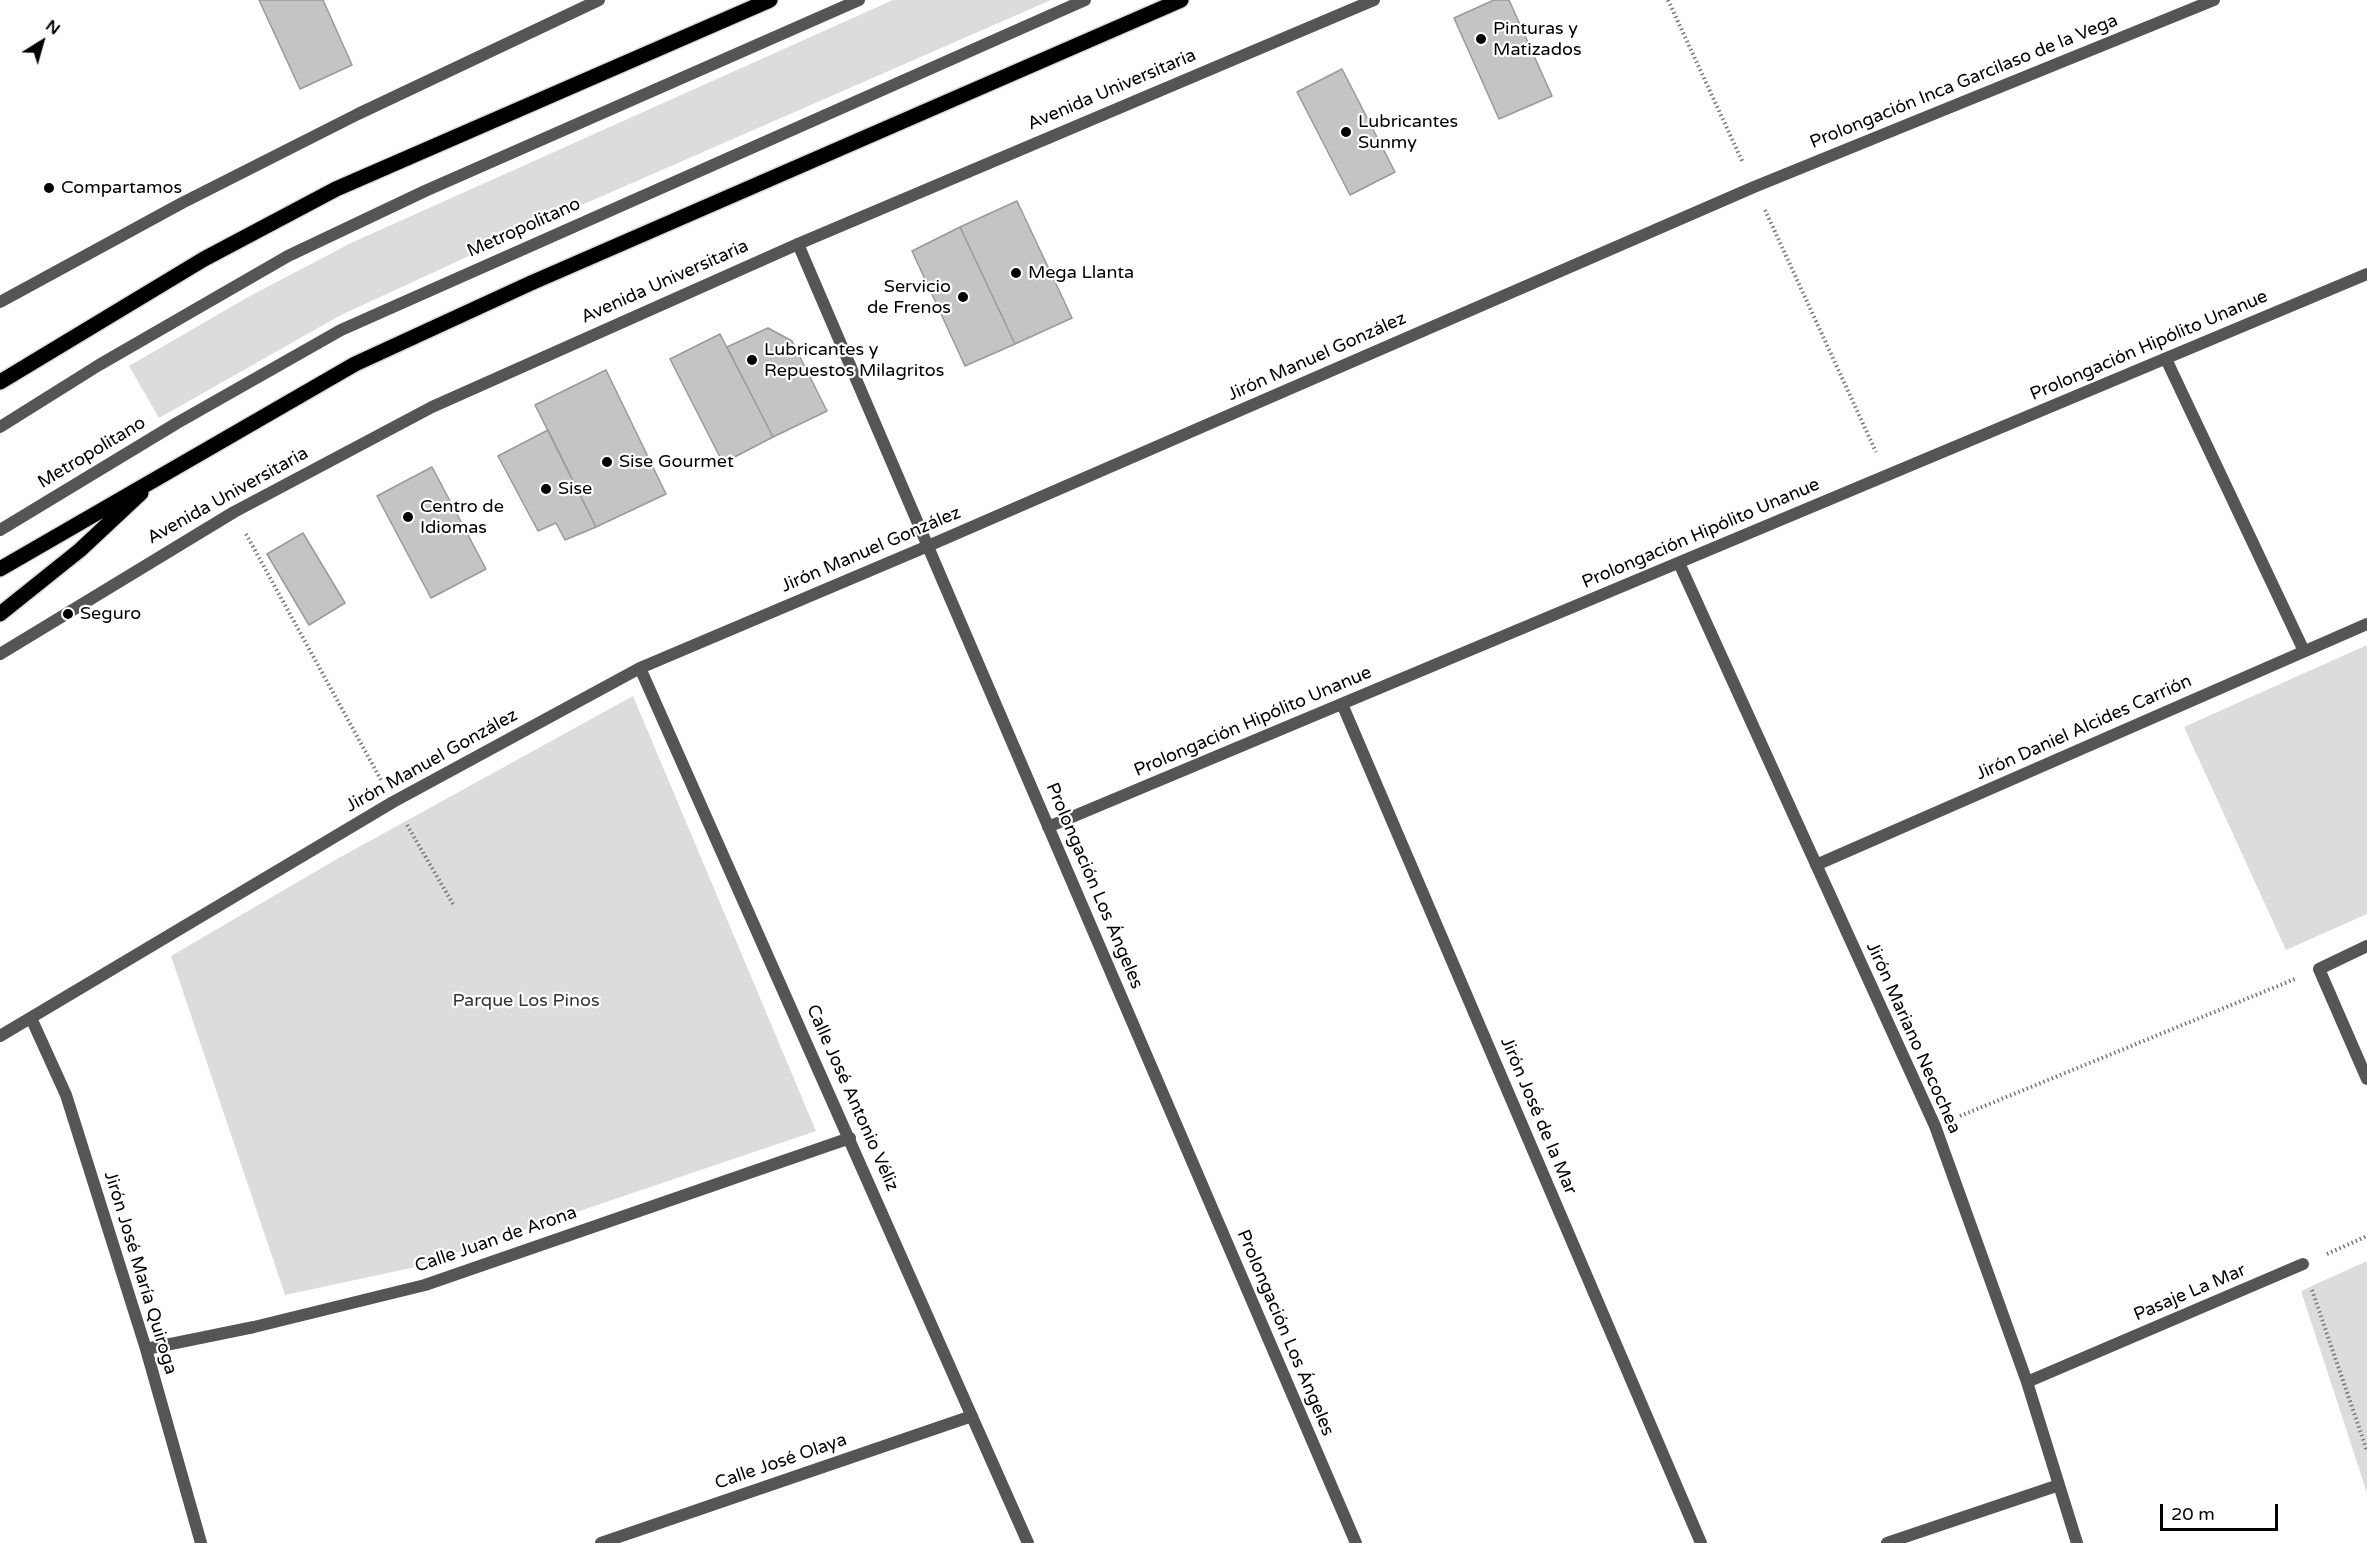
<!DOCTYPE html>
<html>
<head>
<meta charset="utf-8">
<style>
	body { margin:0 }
	#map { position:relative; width:2367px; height:1543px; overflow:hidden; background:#fff; font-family:"Varela Round",sans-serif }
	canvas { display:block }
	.north { position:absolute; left:12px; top:12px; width:60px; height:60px; -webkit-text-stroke:4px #fff; paint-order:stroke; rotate:37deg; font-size:16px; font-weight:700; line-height:24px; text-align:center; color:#000 }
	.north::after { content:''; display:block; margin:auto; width:21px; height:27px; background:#000; clip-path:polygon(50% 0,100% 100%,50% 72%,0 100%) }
	.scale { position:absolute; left:2160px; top:1504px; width:118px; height:27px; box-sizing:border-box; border:3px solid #000; border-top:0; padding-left:8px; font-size:18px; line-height:21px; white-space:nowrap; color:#000; -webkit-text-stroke:4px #fff; paint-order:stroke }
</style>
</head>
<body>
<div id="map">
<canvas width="2367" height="1543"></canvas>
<div class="north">N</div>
<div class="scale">20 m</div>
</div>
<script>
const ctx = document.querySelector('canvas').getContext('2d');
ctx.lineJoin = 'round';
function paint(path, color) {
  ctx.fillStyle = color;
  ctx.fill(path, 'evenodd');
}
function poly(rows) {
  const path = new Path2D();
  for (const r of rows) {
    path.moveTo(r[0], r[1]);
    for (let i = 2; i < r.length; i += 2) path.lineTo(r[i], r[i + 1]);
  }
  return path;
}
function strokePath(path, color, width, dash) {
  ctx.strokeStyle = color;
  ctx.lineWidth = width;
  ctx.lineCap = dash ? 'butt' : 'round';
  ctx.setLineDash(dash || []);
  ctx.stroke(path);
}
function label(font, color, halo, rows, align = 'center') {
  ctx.font = font + ' "Varela Round",sans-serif';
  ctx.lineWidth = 4.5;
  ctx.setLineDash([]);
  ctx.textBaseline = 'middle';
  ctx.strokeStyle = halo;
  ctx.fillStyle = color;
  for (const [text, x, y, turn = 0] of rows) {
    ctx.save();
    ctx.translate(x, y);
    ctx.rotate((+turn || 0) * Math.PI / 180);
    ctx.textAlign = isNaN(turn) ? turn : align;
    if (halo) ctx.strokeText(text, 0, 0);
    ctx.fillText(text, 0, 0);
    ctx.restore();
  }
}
paint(poly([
	[893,0,1051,0,536,225,341,315,159,418,129,366,250,296,351,243],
	[2367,645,2367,914,2286,950,2184,727],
	[633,696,816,1131,411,1268,285,1295,171,956,337,859],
	[2367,1261,2367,1493,2301,1291]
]), '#dcdcdc');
const building = poly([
	[259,0,323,0,352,65,300,89,259,0],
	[1494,0,1509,0,1552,96,1499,119,1454,18,1494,0],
	[1342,69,1395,172,1350,195,1297,92,1342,69],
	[1017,201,1072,318,1015,344,960,227,1017,201],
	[960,227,1015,344,965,366,912,251,960,227],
	[768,328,792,341,827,411,773,437,727,347,768,328],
	[720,334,773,437,723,463,670,359,720,334],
	[606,370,666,494,596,527,535,405,606,370],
	[548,430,596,527,565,540,556,523,538,531,498,456,548,430],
	[432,467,486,569,431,598,377,496,432,467],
	[303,533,345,603,309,625,267,554,303,533]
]);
paint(building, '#c4c4c4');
strokePath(building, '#999', 1.5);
const primary = poly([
	[0,382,204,259,336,189,770,0],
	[0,569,355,364,531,283,1181,0],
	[0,614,80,550,141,493]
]);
strokePath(primary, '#dbdbdb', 18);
strokePath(poly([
	[1668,0,1743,163],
	[1765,210,1876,452],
	[246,534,381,780],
	[407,825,453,904],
	[1960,1116,2295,979],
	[2327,1254,2367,1236],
	[2312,1290,2367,1451]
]), '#777', 4, [1.5, 3]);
strokePath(poly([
	[0,427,99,365,288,256,425,191,859,0],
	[0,530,177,423,341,330,1085,0]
]), '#555', 12);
strokePath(poly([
	[798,244,1356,1543],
	[2166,359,2304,651],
	[1679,563,1935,1126,2027,1382,2077,1543],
	[640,668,1028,1543],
	[1342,704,1701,1543],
	[1048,827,2367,274],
	[1816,865,2367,624],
	[2367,946,2319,969,2367,1079],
	[31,1018,66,1095,146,1349,201,1543],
	[0,1036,393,802,640,668,928,546,1754,187,2214,0],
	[146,1349,254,1327,425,1285,850,1138],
	[2027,1382,2303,1264],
	[601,1543,972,1416],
	[1887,1543,2059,1485]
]), '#555', 12);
strokePath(poly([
	[0,302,182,203,358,114,599,0],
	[0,654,234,512,432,407,798,244,1374,0]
]), '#555', 12);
strokePath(primary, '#000', 15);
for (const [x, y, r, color] of [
	[1481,39,6,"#000"],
	[1346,132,6,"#000"],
	[49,188,6,"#000"],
	[1016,273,6,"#000"],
	[963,297,6,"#000"],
	[752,360,6,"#000"],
	[607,462,6,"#000"],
	[546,489,6,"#000"],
	[408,517,6,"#000"],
	[68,614,6,"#000"]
]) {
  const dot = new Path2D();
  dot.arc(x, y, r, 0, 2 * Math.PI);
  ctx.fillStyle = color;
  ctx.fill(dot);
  strokePath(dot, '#fff', 2);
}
label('18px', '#000', '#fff', [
	["Pinturas y",1493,29],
	["Matizados",1493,50],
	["Lubricantes",1358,122],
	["Sunmy",1358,143],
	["Compartamos",61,188],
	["Mega Llanta",1028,273],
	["Servicio",951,287,"right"],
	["de Frenos",951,308,"right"],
	["Lubricantes y",764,350],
	["Repuestos Milagritos",764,371],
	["Sise Gourmet",619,462],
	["Sise",558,489],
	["Centro de",420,507],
	["Idiomas",420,528],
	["Seguro",80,614]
], 'left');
label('18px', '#000', '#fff', [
	["Prolongación Inca Garcilaso de la Vega",1964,82,-22],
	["Avenida Universitaria",1112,90,-23],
	["Metropolitano",524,228,-24],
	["Avenida Universitaria",665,282,-24],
	["Prolongación Hipólito Unanue",2149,346,-23],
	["Jirón Manuel González",1317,357,-24],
	["Metropolitano",92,453,-31],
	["Avenida Universitaria",228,496,-29],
	["Prolongación Hipólito Unanue",1701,534,-23],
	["Jirón Manuel González",871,550,-23],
	["Prolongación Hipólito Unanue",1253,722,-23],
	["Jirón Daniel Alcides Carrión",2084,728,-24],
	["Jirón Manuel González",432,761,-29],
	["Prolongación Los Ángeles",1094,886,67],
	["Jirón Mariano Necochea",1913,1038,66],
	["Calle José Antonio Véliz",852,1098,66],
	["Jirón José de la Mar",1538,1116,67],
	["Calle Juan de Arona",496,1240,-19],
	["Jirón José María Quiroga",140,1273,73],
	["Pasaje La Mar",2190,1293,-23],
	["Prolongación Los Ángeles",1285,1333,67],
	["Calle José Olaya",781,1462,-19]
]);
label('18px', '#333', '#fff', [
	["Parque Los Pinos",526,1001]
]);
</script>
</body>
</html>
